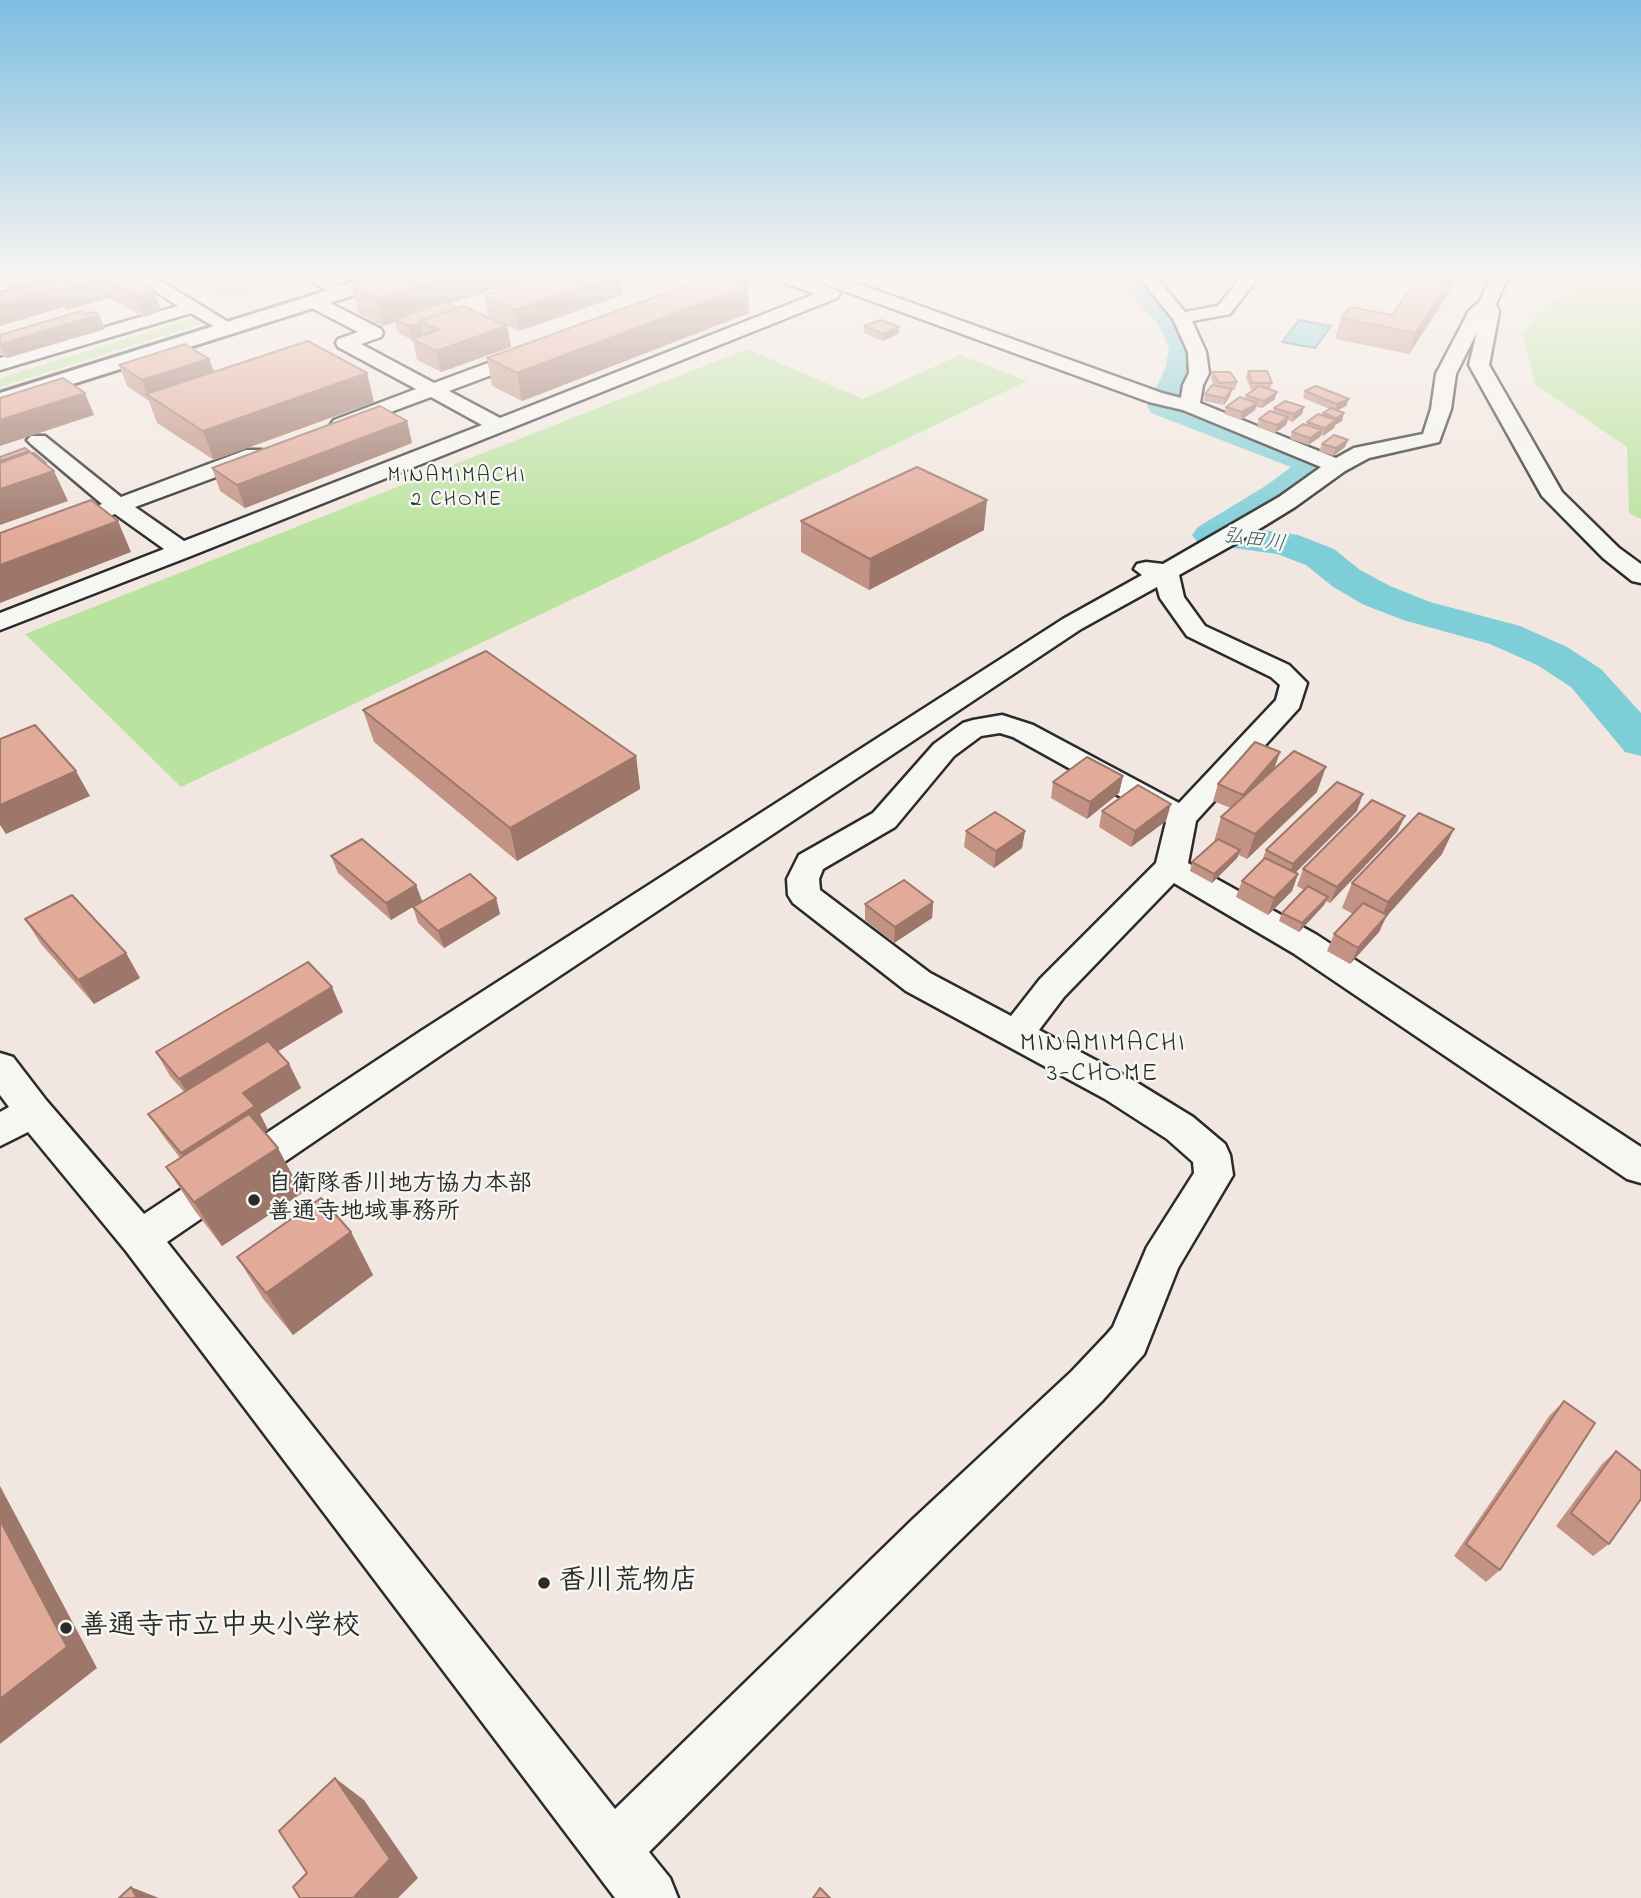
<!DOCTYPE html>
<html>
<head>
<meta charset="utf-8">
<style>
	body { margin:0 }
	canvas { display:block; background:#f2e7e0 }
</style>
</head>
<body>
<canvas width="1641" height="1898"></canvas>
<script>
const ctx = document.querySelector('canvas').getContext('2d');
ctx.lineJoin = 'round';
function paint(path, color) {
  ctx.fillStyle = color;
  ctx.fill(path, 'evenodd');
}
function poly(rows) {
  const path = new Path2D();
  for (const r of rows) {
    path.moveTo(r[0], r[1]);
    for (let i = 2; i < r.length; i += 2) path.lineTo(r[i], r[i + 1]);
  }
  return path;
}
function strokePath(path, color, width, dash) {
  ctx.strokeStyle = color;
  ctx.lineWidth = width;
  ctx.lineCap = dash ? 'butt' : 'round';
  ctx.setLineDash(dash || []);
  ctx.stroke(path);
}
function label(font, color, halo, rows, align = 'center') {
  ctx.font = font + ' "Indie Flower","Klee One",sans-serif';
  ctx.lineWidth = 5;
  ctx.setLineDash([]);
  ctx.textBaseline = 'middle';
  ctx.strokeStyle = halo;
  ctx.fillStyle = color;
  for (const [text, x, y, turn = 0] of rows) {
    ctx.save();
    ctx.translate(x, y);
    ctx.rotate((+turn || 0) * Math.PI / 180);
    ctx.textAlign = isNaN(turn) ? turn : align;
    if (halo) ctx.strokeText(text, 0, 0);
    ctx.fillText(text, 0, 0);
    ctx.restore();
  }
}
paint(poly([
	[262,275,291,275,314,286,221,299,212,290],
	[1611,275,1641,275,1641,519,1629,513,1627,447,1535,384,1522,333,1551,300],
	[197,317,207,322,0,387,0,378],
	[747,349,863,399,960,355,1027,381,181,787,25,634]
]), '#bae39f');
const water = poly([
	[1299,320,1331,326,1315,348,1282,342,1299,320]
]);
paint(water, '#7eced7');
strokePath(water, '#5d8d92', 2);
paint(poly([
	[1118,275,1146,275,1186,321,1199,348,1197,369,1182,402,1329,458,1335,465,1329,472,1293,501,1249,528,1298,535,1334,549,1360,570,1390,586,1430,602,1520,626,1567,647,1601,669,1641,713,1641,756,1625,752,1571,687,1537,665,1490,644,1403,620,1362,604,1332,586,1306,565,1277,554,1198,543,1192,535,1198,527,1267,485,1291,467,1151,413,1147,406,1165,369,1169,348,1158,324,1128,291,1118,275]
]), '#7eced7');
const minor = poly([
	[21,275,50,275,48,279,0,291,0,281,21,275],
	[130,275,151,275,238,328,235,332,223,332,191,313,0,370,0,358,178,306,130,275],
	[300,275,322,275,353,292,344,297,338,296,300,275],
	[725,275,749,275,747,279,695,299,683,299,680,295,683,291,725,275],
	[773,275,797,275,837,290,840,294,837,298,191,556,0,630,0,613,164,549,115,514,0,556,0,541,102,504,31,444,27,440,31,436,45,436,121,497,246,450,262,450,265,455,262,460,135,507,184,541,482,425,431,397,348,428,334,428,331,424,334,420,416,389,338,347,336,343,338,339,358,332,308,306,305,302,308,298,320,298,381,329,383,333,381,337,361,344,434,383,523,350,537,350,539,354,537,358,449,391,500,418,815,294,775,279,773,275],
	[809,275,834,275,1162,393,1181,398,1183,385,1189,373,1188,352,1173,319,1137,275,1154,275,1185,312,1218,306,1243,275,1260,275,1230,314,1192,321,1206,352,1209,373,1203,385,1200,403,1336,458,1354,448,1423,434,1431,409,1436,374,1469,311,1480,301,1492,275,1509,275,1496,304,1499,312,1489,365,1562,492,1619,548,1641,564,1641,583,1632,581,1603,558,1542,496,1469,365,1477,332,1456,374,1451,409,1439,442,1369,458,1345,471,1295,507,1238,542,1179,575,1184,597,1205,626,1289,665,1307,683,1299,708,1196,821,1188,863,1317,935,1641,1147,1641,1183,1627,1179,1293,953,1174,883,1064,997,1039,1030,1131,1079,1193,1117,1225,1144,1230,1155,1233,1175,1178,1268,1144,1354,1102,1401,947,1553,649,1852,670,1878,678,1898,615,1898,126,1251,28,1132,0,1146,0,1112,9,1107,0,1095,0,1053,13,1057,46,1100,144,1214,421,1031,1063,619,1142,575,1134,569,1137,564,1146,562,1163,564,1279,497,1321,467,1183,410,1149,402,811,279,809,275],
	[1157,587,1160,598,1187,636,1271,677,1280,685,1276,700,1179,803,1033,725,1002,715,973,720,963,723,934,744,873,813,799,855,787,879,788,895,793,903,906,991,1105,1099,1167,1139,1193,1162,1194,1173,1147,1247,1113,1327,1107,1334,1072,1371,913,1519,615,1809,167,1242,447,1051,1081,629,1157,587],
	[1000,733,1013,737,1166,822,1156,863,1040,979,1011,1016,930,973,820,890,819,879,823,869,895,827,954,756,981,736,1000,733]
]);
const major = poly([
	[377,275,408,275,405,279,0,407,0,393,377,275]
]);
strokePath(minor, '#2b2b2b', 5);
strokePath(major, '#2b2b2b', 6);
paint(minor, '#f6f6f2');
paint(major, '#f6f6f2');
paint(poly([
	[56,275,126,275,161,310,144,317,109,298,67,310,63,307,0,326,0,295,12,292,10,290,7,284,52,277,53,280,59,278],
	[548,275,620,275,622,295,519,331,488,317,484,296],
	[1420,275,1458,275,1457,280,1409,354,1335,339,1341,318,1392,315],
	[1465,275,1478,275,1472,285,1462,284],
	[352,287,449,304,507,326,511,347,441,372,417,360,413,340,398,333,395,322,383,326,359,314],
	[749,313,522,401,492,386,487,358],
	[86,314,99,315,105,329,7,358,0,354,0,335],
	[864,326,899,327,899,333,883,341,864,333],
	[209,359,214,372,374,402,214,460,157,423,149,401,127,386,119,365],
	[1248,371,1272,383,1270,390,1275,399,1262,408,1256,407,1255,410,1241,420,1224,414,1226,407,1245,399,1246,395,1255,390,1251,390,1246,378],
	[1212,372,1237,382,1235,390,1232,390,1230,396,1224,405,1204,401,1205,394,1214,385,1211,379],
	[1305,391,1349,399,1346,406,1337,411,1342,421,1335,425,1334,428,1323,436,1321,435,1320,437,1308,445,1290,439,1292,432,1306,425,1307,422,1322,416,1323,413,1330,409,1303,398],
	[1304,407,1302,414,1292,422,1288,420,1286,425,1275,433,1257,427,1259,419,1273,412,1274,408],
	[407,421,412,443,245,508,220,491,212,468],
	[1322,444,1345,447,1333,456,1319,451],
	[801,521,984,530,869,590,801,552],
	[363,710,636,756,640,789,517,861,374,742],
	[1280,752,1274,769,1317,792,1247,859,1239,855,1237,858,1212,883,1190,871,1192,862,1214,842,1221,817,1231,808,1213,801,1218,784],
	[1123,776,1119,793,1087,819,1051,798,1053,782],
	[1102,811,1166,821,1131,847,1099,827],
	[1357,811,1295,873,1298,874,1292,891,1268,915,1236,897,1242,881,1262,861,1266,850],
	[1405,816,1397,832,1330,903,1326,901,1324,905,1299,932,1279,921,1282,913,1304,890,1297,886,1303,869],
	[966,831,1025,831,1022,848,994,868,964,847],
	[1442,854,1386,917,1379,932,1350,964,1327,951,1334,934,1353,914,1342,908,1352,883],
	[331,856,416,885,422,901,496,898,500,914,444,948,418,923,413,907,391,920,338,873],
	[933,902,932,918,894,943,865,920,865,904],
	[25,919,126,953,140,978,94,1004,41,944],
	[343,1012,278,1051,289,1064,301,1088,260,1114,268,1130,264,1132,302,1193,222,1246,195,1211,166,1167,180,1158,164,1137,148,1114,184,1092,170,1076,156,1052],
	[351,1232,373,1275,293,1335,264,1300,237,1257],
	[1564,1401,1500,1570,1486,1582,1454,1556,1550,1415],
	[1616,1451,1609,1544,1593,1556,1556,1526,1602,1464]
]), '#c29284');
paint(poly([
	[0,275,18,275,0,280],
	[117,275,126,275,132,293,110,277],
	[452,275,536,275,398,321,395,319,395,322,383,326,377,299],
	[618,275,620,275,622,295,519,331,516,310],
	[1454,275,1458,275,1457,280,1409,354,1415,333],
	[52,277,55,284,17,294,14,288],
	[101,278,109,298,67,310,59,290],
	[748,286,749,313,522,401,517,373],
	[54,287,63,307,0,326,0,303],
	[153,290,161,310,144,317,136,297],
	[99,315,105,329,7,358,0,344],
	[420,323,423,337,412,340,409,326],
	[507,326,511,347,441,372,436,351],
	[899,327,899,333,883,341,883,334],
	[209,359,217,380,148,395,142,380],
	[367,373,374,402,214,460,203,431],
	[1232,389,1230,396,1224,405,1225,398],
	[1277,392,1275,399,1262,408,1264,401],
	[85,393,94,415,0,446,0,420],
	[1349,399,1346,406,1335,411,1337,404],
	[1257,403,1255,410,1241,420,1242,412],
	[1304,407,1302,414,1292,422,1294,414],
	[1344,413,1342,421,1335,425,1334,428,1323,436,1325,428,1335,421,1336,418],
	[1288,417,1286,425,1275,433,1277,425],
	[407,421,412,443,245,508,237,485],
	[1322,430,1320,437,1308,445,1310,438],
	[1348,440,1345,447,1333,456,1336,448],
	[54,471,68,501,0,525,0,489],
	[987,500,984,530,869,590,870,559],
	[118,521,131,552,0,603,0,565],
	[1280,752,1274,769,1238,812,1243,795],
	[636,756,640,789,517,861,510,828],
	[1326,767,1317,792,1247,859,1255,834],
	[76,771,90,796,6,834,0,825,0,805],
	[1123,776,1119,793,1087,819,1090,802],
	[1363,794,1357,811,1287,881,1293,864],
	[1171,804,1166,821,1131,847,1135,831],
	[1405,816,1397,832,1330,903,1337,887],
	[1454,829,1442,854,1386,917,1379,932,1350,964,1358,948,1378,925,1388,902],
	[1025,831,1022,848,994,868,996,851],
	[1240,850,1237,858,1212,883,1214,874],
	[1298,874,1292,891,1268,915,1274,898],
	[416,885,422,901,391,920,386,903],
	[1328,897,1324,905,1299,932,1302,923],
	[496,898,500,914,444,948,438,931],
	[933,902,932,918,894,943,895,927],
	[126,953,140,978,94,1004,78,980],
	[332,987,343,1012,193,1103,179,1079],
	[289,1064,301,1088,260,1114,268,1130,196,1177,181,1153,243,1093],
	[278,1148,302,1193,222,1246,194,1202],
	[351,1232,373,1275,293,1335,266,1293],
	[0,1486,97,1668,0,1744],
	[335,1778,364,1800,418,1878,398,1898,353,1898],
	[131,1887,159,1898,137,1898]
]), '#9e776b');
const building = poly([
	[38,275,48,275,52,277,14,288,7,284,38,275],
	[71,275,117,275,110,277,113,279,129,276,153,290,136,297,101,278,59,290,54,287,0,303,0,295,71,275],
	[391,275,452,275,377,299,352,287,391,275],
	[548,275,618,275,516,310,484,296,548,275],
	[716,275,719,275,748,286,517,373,487,358,716,275],
	[1420,275,1454,275,1415,333,1341,318,1350,307,1392,315,1420,275],
	[1465,275,1477,275,1474,279,1464,277,1465,275],
	[445,302,457,308,420,321,420,323,409,326,395,319,445,302],
	[463,306,507,326,436,351,412,339,439,330,420,321,463,306],
	[81,311,86,314,94,312,99,315,0,344,0,335,81,311],
	[881,320,899,327,883,334,864,326,881,320],
	[308,341,367,373,203,431,146,394,308,341],
	[185,344,209,359,142,380,119,365,185,344],
	[1248,371,1267,371,1272,383,1252,383,1248,371],
	[1212,372,1230,372,1237,382,1219,383,1212,372],
	[63,378,85,393,0,420,0,398,63,378],
	[1212,385,1232,389,1225,398,1205,394,1212,385],
	[1260,386,1277,392,1264,401,1246,395,1260,386],
	[1316,386,1349,399,1337,404,1305,391,1316,386],
	[1240,397,1257,403,1242,412,1226,407,1240,397],
	[1285,401,1304,407,1294,414,1274,408,1285,401],
	[380,406,407,421,237,485,212,468,380,406],
	[1331,408,1344,413,1336,418,1323,413,1331,408],
	[1270,411,1288,417,1277,425,1259,419,1270,411],
	[1318,414,1336,420,1325,428,1307,422,1318,414],
	[1303,424,1322,430,1310,438,1292,432,1303,424],
	[1334,435,1348,440,1336,448,1322,444,1334,435],
	[25,448,29,451,0,461,0,457,25,448],
	[30,452,54,471,0,489,0,463,30,452],
	[32,453,34,453,46,463,44,463,32,453],
	[917,467,987,500,870,559,801,521,917,467],
	[91,500,118,521,0,565,0,533,91,500],
	[486,651,636,756,510,828,363,710,486,651],
	[35,725,76,771,0,805,0,739,35,725],
	[1255,742,1280,752,1243,795,1218,784,1255,742],
	[1294,751,1326,767,1255,834,1221,817,1294,751],
	[1087,757,1123,776,1090,802,1053,782,1087,757],
	[1337,782,1363,794,1293,864,1266,850,1337,782],
	[1138,785,1171,804,1135,831,1102,811,1138,785],
	[1372,800,1405,816,1337,887,1303,869,1372,800],
	[995,812,1025,831,996,851,966,831,995,812],
	[1419,813,1454,829,1388,902,1352,883,1419,813],
	[362,839,416,885,386,903,331,856,362,839],
	[1218,839,1240,850,1214,874,1192,862,1218,839],
	[1265,858,1298,874,1274,898,1242,881,1265,858],
	[470,874,496,898,438,931,413,907,470,874],
	[904,880,933,902,895,927,865,904,904,880],
	[1308,886,1328,897,1302,923,1282,913,1308,886],
	[72,895,126,953,78,980,25,919,72,895],
	[1363,903,1387,915,1358,948,1334,934,1363,903],
	[308,962,332,987,179,1079,156,1052,308,962],
	[268,1041,289,1064,243,1093,255,1106,181,1153,148,1114,268,1041],
	[249,1114,278,1148,194,1202,166,1167,249,1114],
	[321,1198,351,1232,266,1293,237,1257,321,1198],
	[1564,1401,1595,1423,1500,1570,1466,1544,1564,1401],
	[1616,1451,1641,1471,1641,1499,1609,1544,1571,1513,1616,1451],
	[0,1520,67,1647,0,1699,0,1520],
	[335,1778,390,1859,353,1898,300,1898,293,1887,307,1873,279,1831,335,1778],
	[131,1887,137,1898,119,1898,131,1887],
	[820,1888,830,1898,813,1898,820,1888]
]);
paint(building, '#e1aa99');
strokePath(building, '#9e776b', 2);
const sky = ctx.createLinearGradient(0, 0, 0, 541);
sky.addColorStop(0, '#7dbee1');
sky.addColorStop(0.51, '#f9f4f1');
sky.addColorStop(1, '#f9f4f100');
ctx.fillStyle = sky;
ctx.fillRect(0, 0, 1641, 541);
for (const [x, y, r, color] of [
	[254,1200,7,"#2b2b2b"],
	[544,1583,7,"#2b2b2b"],
	[66,1628,7,"#2b2b2b"]
]) {
  const dot = new Path2D();
  dot.arc(x, y, r, 0, 2 * Math.PI);
  ctx.fillStyle = color;
  ctx.fill(dot);
  strokePath(dot, '#f6f6f2', 2.5);
}
ctx.letterSpacing = '2px';
label('21px', '#2b2b2b', '#f6f6f2', [
	["MINAMIMACHI",457,478],
	["2 CHOME",457,502]
]);
ctx.letterSpacing = '0px';
label('italic 21px', '#445c5f', '#f6f6f2', [
	["弘田川",1254,542,8]
]);
label('bold 24px', '#2b2b2b', '#f6f6f2', [
	["自衛隊香川地方協力本部",268,1186],
	["善通寺地域事務所",268,1214]
], 'left');
ctx.letterSpacing = '2px';
label('26px', '#2b2b2b', '#f6f6f2', [
	["MINAMIMACHI",1103,1046],
	["3-CHOME",1103,1076]
]);
ctx.letterSpacing = '0px';
label('bold 28px', '#2b2b2b', '#f6f6f2', [
	["香川荒物店",558,1583],
	["善通寺市立中央小学校",80,1628]
], 'left');
</script>
</body>
</html>
